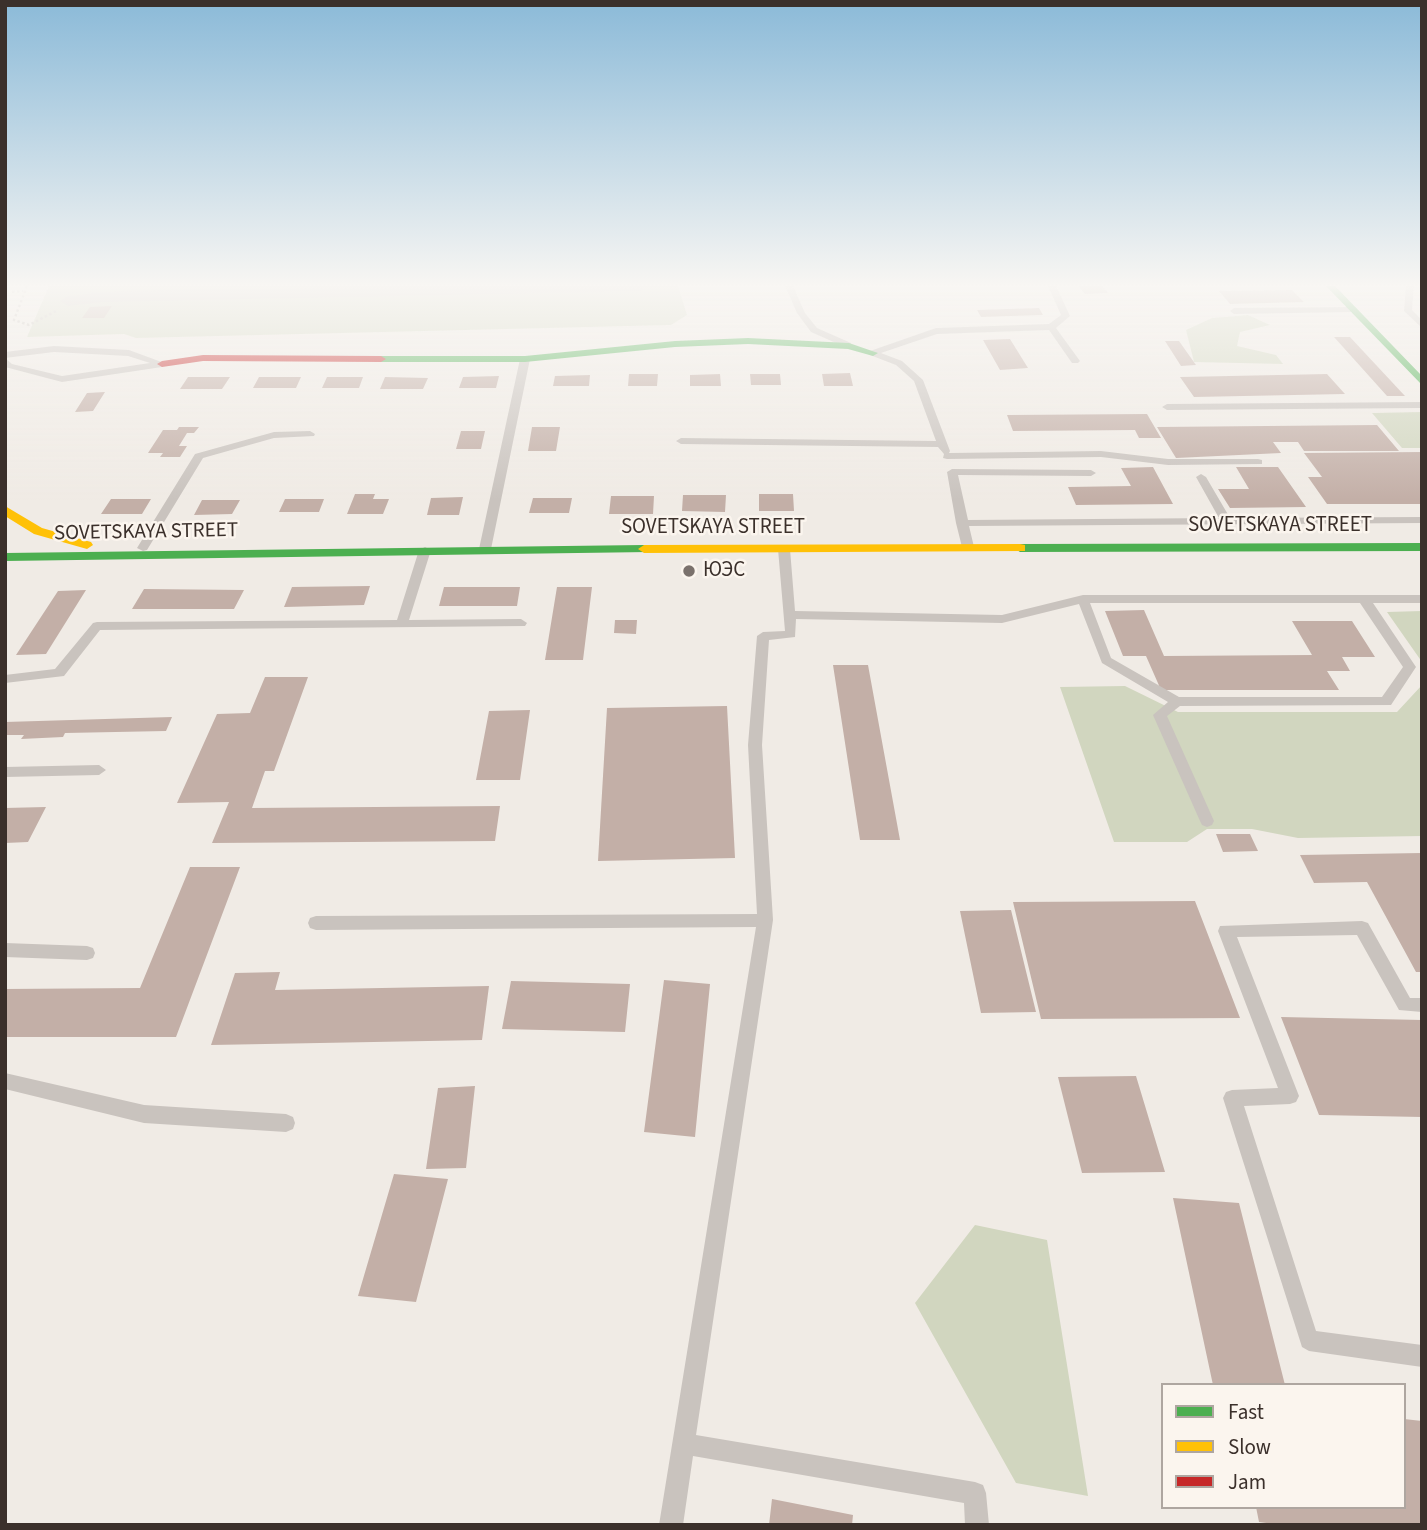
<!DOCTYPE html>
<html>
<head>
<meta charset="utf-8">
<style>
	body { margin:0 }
	#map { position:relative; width:1427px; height:1530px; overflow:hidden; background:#f0ebe5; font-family:"Source Sans 3",sans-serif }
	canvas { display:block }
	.frame { position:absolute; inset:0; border:7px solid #3b302b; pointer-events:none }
	.legend { position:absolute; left:1161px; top:1383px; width:245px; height:126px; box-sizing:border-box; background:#fbf5ee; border:2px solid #aea6a0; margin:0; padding:9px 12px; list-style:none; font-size:21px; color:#3b302b }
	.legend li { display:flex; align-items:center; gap:14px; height:35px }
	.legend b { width:35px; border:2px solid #aea6a0 }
</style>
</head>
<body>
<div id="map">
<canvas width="1427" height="1530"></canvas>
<div class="frame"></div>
<ul class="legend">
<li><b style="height:9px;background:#4caf50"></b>Fast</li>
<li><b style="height:9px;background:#ffc107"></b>Slow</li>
<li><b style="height:9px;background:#c62828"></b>Jam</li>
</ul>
</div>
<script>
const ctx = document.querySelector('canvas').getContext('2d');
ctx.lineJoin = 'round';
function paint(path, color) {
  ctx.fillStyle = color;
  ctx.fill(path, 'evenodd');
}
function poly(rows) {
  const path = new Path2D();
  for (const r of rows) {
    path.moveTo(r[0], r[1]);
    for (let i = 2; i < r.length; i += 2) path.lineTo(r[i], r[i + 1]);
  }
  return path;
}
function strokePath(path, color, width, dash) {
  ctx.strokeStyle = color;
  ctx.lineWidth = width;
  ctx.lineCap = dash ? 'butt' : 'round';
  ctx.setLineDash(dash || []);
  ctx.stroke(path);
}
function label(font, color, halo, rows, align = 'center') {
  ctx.font = font + ' "Source Sans 3",sans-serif';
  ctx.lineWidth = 5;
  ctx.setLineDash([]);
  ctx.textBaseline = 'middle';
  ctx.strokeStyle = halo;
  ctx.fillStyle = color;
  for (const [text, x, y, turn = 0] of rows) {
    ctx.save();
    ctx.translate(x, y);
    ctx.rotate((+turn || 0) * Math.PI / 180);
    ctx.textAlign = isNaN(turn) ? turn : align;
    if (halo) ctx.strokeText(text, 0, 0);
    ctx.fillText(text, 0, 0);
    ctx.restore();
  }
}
paint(poly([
	[49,286,678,286,687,315,671,325,136,338,124,334,27,337],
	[1248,315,1270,325,1240,332,1237,346,1276,355,1283,364,1194,362,1186,330,1212,318],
	[1422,412,1422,448,1402,448,1372,413],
	[1422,611,1422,662,1387,612],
	[1422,685,1422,836,1298,838,1252,829,1207,829,1187,842,1114,842,1060,687,1125,686,1178,712,1397,712],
	[975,1225,1047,1240,1088,1496,1016,1483,915,1303]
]), '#d1d6bf');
paint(poly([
	[1079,286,1102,286,1108,293,1085,294],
	[1292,290,1304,302,1230,304,1219,291],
	[112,306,104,318,82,318,90,307],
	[1039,308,1043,315,981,317,977,310],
	[1334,337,1350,337,1405,396,1387,396],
	[1010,339,1028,368,1000,370,983,340],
	[1165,341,1179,341,1196,365,1181,366],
	[850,373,853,386,824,386,822,374],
	[629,374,658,374,657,386,628,386],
	[720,374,721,386,690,386,690,375],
	[750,374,780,374,781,385,751,385],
	[1327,374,1345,394,1194,397,1180,377],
	[590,375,589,386,553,386,555,376],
	[499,376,496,388,459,388,463,377],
	[188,377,230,377,222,389,180,389],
	[259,377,301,377,296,388,253,388],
	[327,377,363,377,359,388,322,388],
	[385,377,428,378,423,389,380,389],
	[105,392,93,411,75,412,87,393],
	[1147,414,1161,438,1139,438,1135,430,1013,431,1007,415],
	[1377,425,1399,451,1304,451,1298,442,1273,442,1281,453,1176,458,1157,427],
	[179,427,199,427,194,433,187,433,179,446,187,446,180,457,160,457,163,453,148,453,163,430,177,430],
	[532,427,560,427,556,451,528,451],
	[461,431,485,431,481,449,456,449],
	[1422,452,1422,504,1327,504,1308,477,1322,477,1304,453],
	[1153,467,1173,504,1076,505,1068,487,1131,486,1121,468],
	[1236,467,1278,467,1306,507,1230,508,1218,489,1249,489],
	[355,494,375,494,373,499,389,499,383,514,347,514],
	[759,494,793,494,794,511,759,511],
	[683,495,726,495,725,512,682,511],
	[611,496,654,496,653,514,609,514],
	[463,497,459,515,427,515,431,498],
	[533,498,572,498,569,513,529,513],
	[111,499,151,499,142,514,101,514],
	[285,499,324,499,319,512,279,512],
	[202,500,240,500,232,514,194,515],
	[370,586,364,605,284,607,292,587],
	[444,587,520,587,517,606,439,606],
	[557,587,592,587,583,660,545,660],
	[144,589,244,590,234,609,132,609],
	[86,590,46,654,16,655,58,591],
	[1144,610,1164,656,1312,655,1292,621,1352,621,1375,657,1342,657,1350,671,1327,671,1339,690,1161,690,1146,656,1123,656,1105,611],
	[615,620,637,620,636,634,614,633],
	[833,665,868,665,900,840,860,840],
	[265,677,308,677,274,771,265,771,252,808,500,806,495,841,212,843,229,802,177,803,217,714,250,713],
	[727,706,735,858,598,861,607,708],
	[530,710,520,780,476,780,489,711],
	[172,717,166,731,65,733,63,737,21,739,24,735,5,735,5,722],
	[46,807,28,842,5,843,5,808],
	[1216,834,1250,834,1258,851,1223,852],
	[1422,853,1422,972,1416,972,1367,882,1314,883,1300,855],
	[190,867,240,867,176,1037,5,1037,5,989,140,988],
	[1195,901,1240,1018,1041,1019,1013,902],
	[1011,910,1036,1012,981,1013,960,911],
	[280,972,275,990,489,986,482,1040,211,1045,235,973],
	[664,980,710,984,695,1137,644,1132],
	[511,981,630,984,625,1032,502,1029],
	[1281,1017,1422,1020,1422,1117,1319,1115],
	[1136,1076,1165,1172,1082,1173,1058,1077],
	[475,1086,466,1168,426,1169,438,1088],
	[394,1174,448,1179,416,1302,358,1296],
	[1173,1198,1239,1203,1285,1385,1213,1385],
	[1404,1419,1422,1421,1422,1525,1281,1525,1259,1522,1256,1507,1404,1507],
	[772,1499,853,1515,852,1525,769,1525]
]), '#c3afa7');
strokePath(poly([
	[27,286,14,320,29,325,58,310],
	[12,292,23,291]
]), '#c2bbb6', 2.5, [2.5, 2.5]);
paint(poly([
	[785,286,793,286,805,313,817,328,851,343,851,347,845,347,811,332,797,313,785,286],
	[1048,286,1056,286,1070,316,1056,328,1080,361,1078,363,1072,363,1049,330,937,334,881,353,902,361,923,380,950,451,949,453,1101,451,1168,459,1258,459,1262,460,1262,464,1168,465,1101,457,947,459,943,458,944,454,938,447,681,444,676,441,681,438,936,441,914,381,896,365,870,355,870,351,936,328,1049,324,1061,315,1048,286],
	[1406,286,1414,286,1412,310,1422,320,1422,328,1404,311,1406,286],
	[1354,307,1355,309,1351,312,1234,314,1230,311,1234,308,1354,307],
	[54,346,129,350,167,364,162,367,62,382,5,367,5,358,12,364,62,376,150,363,128,356,54,352,5,358,5,352,54,346],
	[525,356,530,359,491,549,485,552,479,549,520,359,525,356],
	[1422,402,1422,408,1167,410,1162,407,1167,404,1422,402],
	[310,431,315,434,314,436,274,438,203,458,147,550,143,551,137,548,195,454,274,432,310,431],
	[952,469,1091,470,1096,473,1091,476,958,475,968,520,1219,518,1196,477,1201,474,1206,477,1230,518,1422,517,1422,523,969,526,974,547,968,550,962,547,956,523,947,472,952,469],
	[784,546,790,549,795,611,1002,615,1083,595,1422,595,1422,603,1373,603,1416,667,1391,705,1180,706,1167,716,1214,821,1212,825,1207,827,1202,825,1200,821,1153,715,1168,702,1102,663,1079,604,1002,623,796,619,795,637,769,640,762,745,773,920,696,1435,975,1482,983,1485,986,1493,989,1525,965,1525,964,1503,693,1456,683,1525,659,1525,756,927,316,930,310,928,308,923,310,918,316,916,757,914,748,745,757,636,763,632,785,631,778,549,784,546],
	[1090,603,1360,603,1403,667,1382,697,1179,697,1111,658,1090,603],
	[425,547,431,550,409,620,521,619,527,623,525,626,100,630,64,676,5,683,5,675,55,669,93,623,97,622,397,620,419,550,425,547],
	[99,765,106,770,99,775,5,777,5,767,99,765],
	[1362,921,1368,923,1410,998,1422,998,1422,1012,1399,1010,1357,935,1237,937,1299,1096,1296,1102,1290,1104,1244,1106,1316,1331,1422,1345,1422,1367,1309,1351,1302,1347,1223,1098,1226,1092,1232,1090,1278,1088,1218,931,1220,926,1362,921],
	[5,943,87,946,93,948,95,953,93,958,87,960,5,957,5,943],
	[5,1073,144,1105,286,1114,293,1117,295,1123,293,1129,286,1132,144,1123,5,1089,5,1073]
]), '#c9c3be');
paint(poly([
	[429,286,648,286,640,291,102,302,68,306,60,301,68,296,118,291,429,286]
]), '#c9c3be');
paint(poly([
	[1326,286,1335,286,1422,376,1422,385,1326,286],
	[748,338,849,343,878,353,873,356,848,349,748,344,675,347,525,362,381,362,376,359,381,356,525,356,675,341,748,338],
	[1422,543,1422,551,1020,552,1014,548,1020,544,1422,543],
	[644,545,649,546,649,552,5,561,5,553,644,545]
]), '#4caf50');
paint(poly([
	[5,506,42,528,91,542,93,545,87,549,34,534,5,516,5,506],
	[1020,544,1025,545,1025,551,644,553,638,549,644,545,1020,544]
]), '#ffc107');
paint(poly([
	[203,355,381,356,386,359,381,362,203,361,162,367,157,364,162,361,203,355]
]), '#c62828');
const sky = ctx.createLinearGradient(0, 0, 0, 500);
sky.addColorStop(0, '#8bbad8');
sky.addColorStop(0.57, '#f8f6f3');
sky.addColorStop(1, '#f8f6f300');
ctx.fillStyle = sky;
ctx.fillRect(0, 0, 1427, 500);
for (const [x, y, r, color] of [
	[689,571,7,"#7a716c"]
]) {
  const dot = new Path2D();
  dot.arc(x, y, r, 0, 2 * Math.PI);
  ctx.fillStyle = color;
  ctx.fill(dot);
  strokePath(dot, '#fbf5ee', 2.5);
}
label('21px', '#3b302b', '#fbf5ee', [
	["SOVETSKAYA STREET",1280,526],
	["SOVETSKAYA STREET",713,528],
	["SOVETSKAYA STREET",146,533,-1]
]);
label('21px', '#3b302b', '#fbf5ee', [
	["ЮЭС",703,571]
], 'left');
</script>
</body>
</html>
